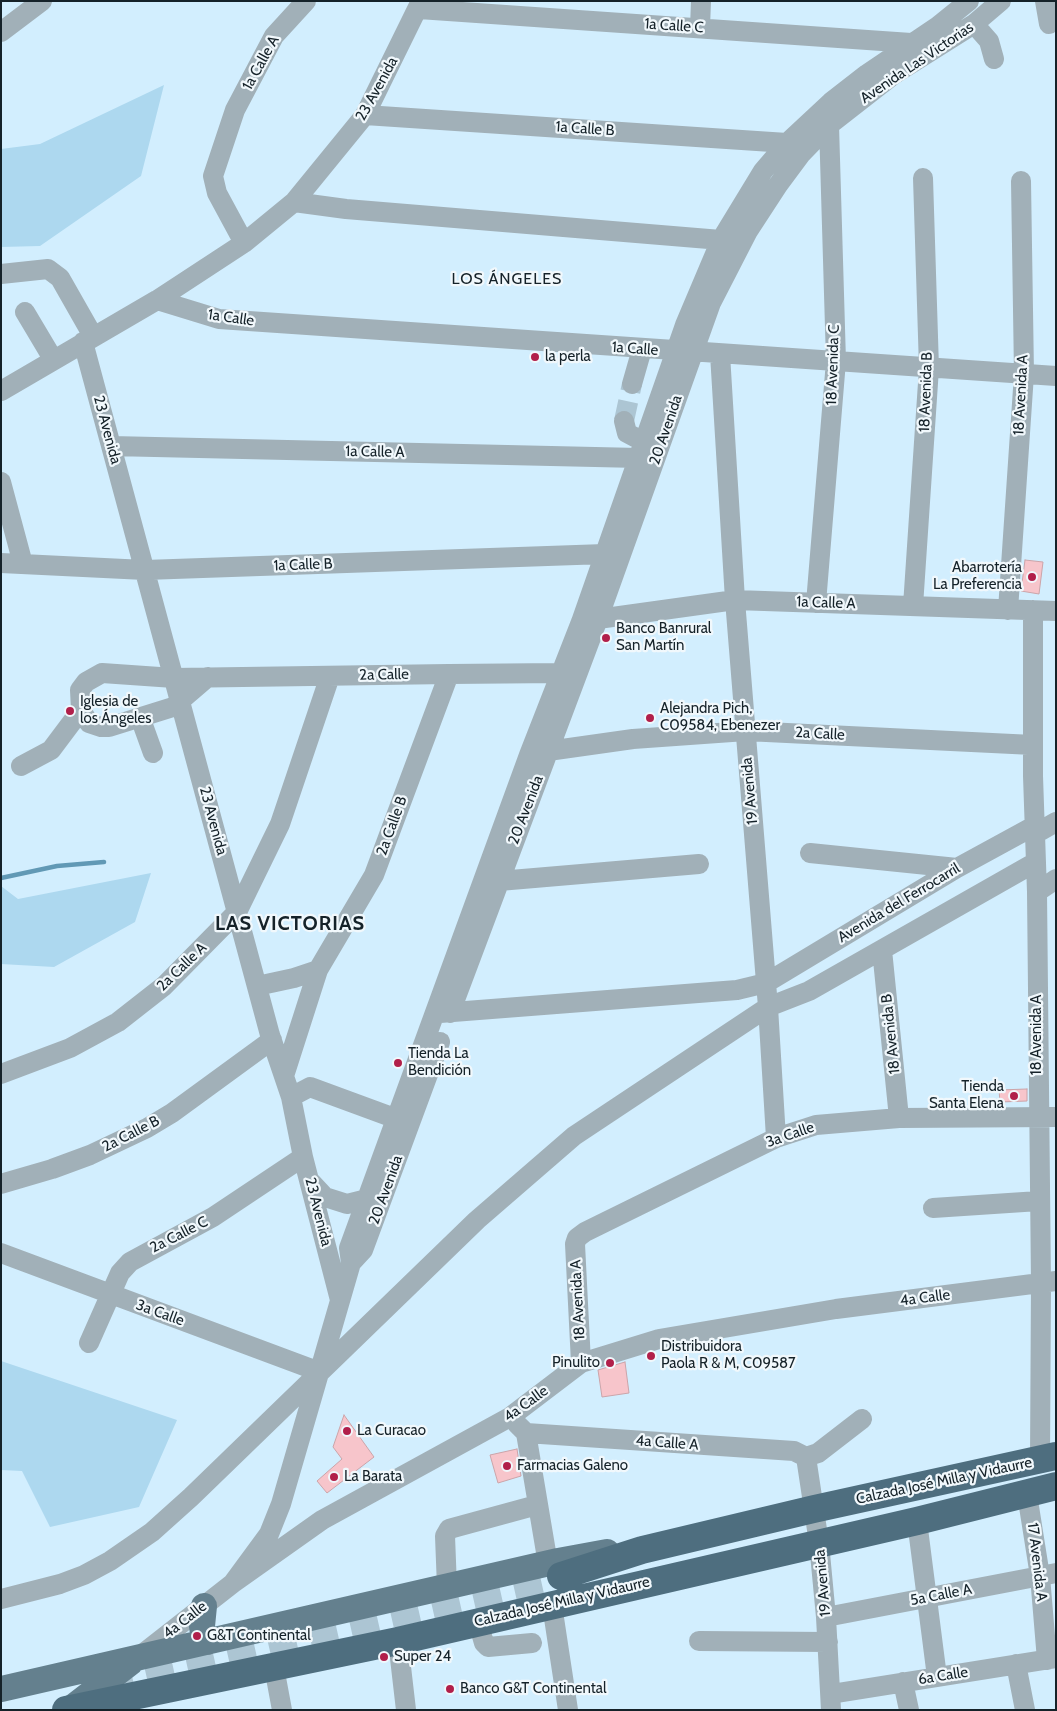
<!DOCTYPE html>
<html>
<head>
<meta charset="utf-8">
<style>
	body { margin:0 }
	#map { position:relative; width:1057px; height:1711px; overflow:hidden; background:#d2eefe; font-family:Cabin,sans-serif }
	canvas { display:block }
	.frame { position:absolute; inset:0; border:2px solid #152229; pointer-events:none }
</style>
</head>
<body>
<div id="map">
<canvas width="1057" height="1711"></canvas>
<div class="frame"></div>
</div>
<script>
const ctx = document.querySelector('canvas').getContext('2d');
ctx.lineJoin = 'round';
function paint(path, color) {
  ctx.fillStyle = color;
  ctx.fill(path, 'evenodd');
}
function poly(rows) {
  const path = new Path2D();
  for (const r of rows) {
    path.moveTo(r[0], r[1]);
    for (let i = 2; i < r.length; i += 2) path.lineTo(r[i], r[i + 1]);
  }
  return path;
}
function strokePath(path, color, width, dash) {
  ctx.strokeStyle = color;
  ctx.lineWidth = width;
  ctx.lineCap = dash ? 'butt' : 'round';
  ctx.setLineDash(dash || []);
  ctx.stroke(path);
}
function label(font, color, halo, rows, align = 'center') {
  ctx.font = font + ' Cabin,sans-serif';
  ctx.lineWidth = 4.5;
  ctx.setLineDash([]);
  ctx.textBaseline = 'middle';
  ctx.strokeStyle = halo;
  ctx.fillStyle = color;
  for (const [text, x, y, turn = 0] of rows) {
    ctx.save();
    ctx.translate(x, y);
    ctx.rotate((+turn || 0) * Math.PI / 180);
    ctx.textAlign = isNaN(turn) ? turn : align;
    if (halo) ctx.strokeText(text, 0, 0);
    ctx.fillText(text, 0, 0);
    ctx.restore();
  }
}
paint(poly([
	[164,85,141,176,40,246,1,247,1,149,40,144],
	[151,873,135,922,54,967,1,964,1,886,18,899],
	[1,1361,177,1420,139,1507,50,1527,22,1471,1,1470]
]), '#add8ef');
strokePath(poly([
	[1,878,57,866,104,862]
]), '#6199b5', 4.5);
const building = poly([
	[1025,560,1043,562,1039,594,1021,591,1025,560],
	[1027,1089,1027,1101,1000,1102,999,1090,1027,1089],
	[625,1362,629,1393,602,1397,598,1370,625,1362],
	[344,1415,374,1457,327,1493,317,1481,342,1459,333,1447,344,1415],
	[517,1449,521,1476,498,1483,490,1455,517,1449]
]);
paint(building, '#f7c5cb');
strokePath(building, '#cba4a9', 1);
strokePath(poly([
	[624,421,632,384]
]), '#acc5d3', 20, [20, 10]);
strokePath(poly([
	[104,1679,561,1576]
]), '#acc5d3', 28, [28, 14]);
strokePath(poly([
	[1045,1,1049,24],
	[419,9,911,43],
	[974,24,989,41,994,59],
	[700,28,701,1],
	[1,32,42,1],
	[365,115,787,143,794,148],
	[294,202,346,209,721,240],
	[244,243,217,193,213,176,235,110,274,36,306,1],
	[1,274,48,269,60,278,93,336],
	[157,300,219,319,1056,376],
	[25,312,53,359],
	[83,342,270,1035,291,1097,303,1157,340,1300],
	[720,354,735,600,768,1007,776,1138],
	[632,384,642,349],
	[1,391,157,300,244,243,294,202,365,115,421,1],
	[624,421,627,433,644,442],
	[111,446,639,458],
	[1,482,23,564],
	[1,563,145,570,605,554],
	[816,603,836,361,829,125],
	[913,606,929,368,923,178],
	[1008,610,1024,374,1021,181],
	[1033,610,1033,776,1037,892,1041,1283,1040,1459],
	[598,619,735,600,1056,611],
	[208,677,173,707,109,727,101,727,89,723,81,710,80,690,86,682,102,673,174,678,449,674,560,673],
	[140,717,153,753],
	[548,751,633,739,746,731,1033,745],
	[21,766,51,750,81,710],
	[1035,834,1056,822],
	[810,853,957,868],
	[499,881,699,864],
	[1037,892,1056,879],
	[882,950,899,1118],
	[257,986,294,978,318,970],
	[440,1013,737,990,766,983,957,868,1034,826],
	[450,1013,598,619,711,303,748,231,778,185,801,154,829,125,893,75,974,24,1001,1],
	[1,1074,70,1048,118,1022,164,986,237,912,280,824,330,676],
	[284,1076,318,970,374,875,449,674],
	[291,1097,310,1087,397,1119],
	[311,1182,325,1197,347,1204,367,1199],
	[1,1184,52,1169,90,1155,147,1128,172,1113,272,1040],
	[933,1208,1039,1201],
	[1,1253,320,1372],
	[351,1263,363,1250,440,1042],
	[89,1343,120,1273,130,1262,213,1217,303,1157],
	[581,1363,575,1244,577,1238,585,1232,776,1138,816,1125,899,1118,1056,1117],
	[517,1424,526,1433,548,1564],
	[526,1433,794,1451,806,1457],
	[806,1457,819,1543,826,1617,831,1710],
	[806,1457,818,1453,862,1419],
	[1027,1494,1040,1576,1047,1660],
	[917,1521,937,1677],
	[233,1583,269,1534,281,1504,351,1263,349,1248,529,755,581,622,685,325,721,240,763,171,787,143,831,102,867,74,938,26,969,1],
	[447,1587,445,1536,449,1529,537,1505],
	[1,1599,60,1584,84,1575,110,1561,152,1532,191,1497,477,1220,574,1136,768,1007,809,991,1036,862],
	[552,1605,568,1710],
	[826,1617,1056,1573],
	[478,1622,484,1643,488,1647,532,1643],
	[398,1641,406,1710],
	[699,1641,828,1642],
	[141,1655,233,1583,322,1520,510,1417,581,1363,659,1339,836,1309,1056,1281],
	[1016,1664,1025,1710],
	[274,1667,282,1710],
	[903,1682,909,1710],
	[831,1694,1056,1658]
]), '#a1b0b8', 20);
strokePath(poly([
	[204,1606,202,1626,203,1634,207,1642],
	[1,1689,558,1561,607,1552],
	[69,1710,130,1663]
]), '#64808e', 26);
strokePath(poly([
	[561,1576,642,1550,814,1509,1056,1456],
	[66,1710,398,1641,917,1521,1056,1486]
]), '#4e6e7f', 28);
for (const [x, y, r, color] of [
	[535,357,5,"#b11f4a"],
	[1032,577,5,"#b11f4a"],
	[606,638,5,"#b11f4a"],
	[70,711,5,"#b11f4a"],
	[650,718,5,"#b11f4a"],
	[398,1063,5,"#b11f4a"],
	[1014,1096,5,"#b11f4a"],
	[651,1356,5,"#b11f4a"],
	[610,1363,5,"#b11f4a"],
	[347,1431,5,"#b11f4a"],
	[507,1466,5,"#b11f4a"],
	[334,1477,5,"#b11f4a"],
	[197,1636,5,"#b11f4a"],
	[384,1657,5,"#b11f4a"],
	[450,1689,5,"#b11f4a"]
]) {
  const dot = new Path2D();
  dot.arc(x, y, r, 0, 2 * Math.PI);
  ctx.fillStyle = color;
  ctx.fill(dot);
  strokePath(dot, '#f1f8fc', 2);
}
label('15px', '#152229', '#f1f8fc', [
	["1a Calle C",674,26,4],
	["1a Calle A",261,63,-61],
	["Avenida Las Victorias",917,63,-34],
	["23 Avenida",377,89,-61],
	["1a Calle B",585,129,4],
	["1a Calle",231,318,8],
	["1a Calle",635,349,4],
	["18 Avenida C",833,365,-88],
	["18 Avenida B",926,392,-88],
	["18 Avenida A",1021,395,-87],
	["23 Avenida",107,430,75],
	["20 Avenida",666,430,-71],
	["1a Calle A",375,452,1],
	["1a Calle B",303,565,-2],
	["1a Calle A",826,603,2],
	["2a Calle",384,675,-1],
	["2a Calle",820,734,3],
	["19 Avenida",750,791,-95],
	["20 Avenida",526,810,-69],
	["23 Avenida",213,821,75],
	["2a Calle B",392,826,-70],
	["Avenida del Ferrocarril",899,903,-31],
	["2a Calle A",182,967,-44],
	["18 Avenida B",891,1034,-96],
	["18 Avenida A",1037,1035,-90],
	["2a Calle B",131,1134,-27],
	["3a Calle",790,1135,-19],
	["20 Avenida",386,1190,-70],
	["23 Avenida",318,1212,76],
	["2a Calle C",179,1235,-27],
	["4a Calle",925,1298,-7],
	["18 Avenida A",578,1300,-93],
	["3a Calle",160,1313,20],
	["4a Calle",526,1404,-36],
	["4a Calle A",667,1443,4],
	["Calzada José Milla y Vidaurre",944,1481,-12],
	["17 Avenida A",1037,1562,83],
	["19 Avenida",823,1583,-95],
	["5a Calle A",941,1595,-11],
	["Calzada José Milla y Vidaurre",562,1602,-13],
	["4a Calle",185,1620,-38],
	["6a Calle",943,1676,-9]
]);
label('15px', '#152229', '#f1f8fc', [
	["la perla",545,357],
	["Abarrotería",1022,568,"right"],
	["La Preferencia",1022,585,"right"],
	["Banco Banrural",616,629],
	["San Martín",616,646],
	["Iglesia de",80,702],
	["los Ángeles",80,719],
	["Alejandra Pich,",660,709],
	["C09584, Ebenezer",660,726],
	["Tienda La",408,1054],
	["Bendición",408,1071],
	["Tienda",1004,1087,"right"],
	["Santa Elena",1004,1104,"right"],
	["Distribuidora",661,1347],
	["Paola R & M, C09587",661,1364],
	["Pinulito",600,1363,"right"],
	["La Curacao",357,1431],
	["Farmacias Galeno",517,1466],
	["La Barata",344,1477],
	["G&T Continental",207,1636],
	["Super 24",394,1657],
	["Banco G&T Continental",460,1689]
], 'left');
ctx.letterSpacing = '1px';
label('16px', '#152229', '#f1f8fc', [
	["LOS ÁNGELES",507,279]
]);
ctx.letterSpacing = '0px';
ctx.letterSpacing = '1px';
label('bold 20px', '#152229', '#f1f8fc', [
	["LAS VICTORIAS",290,924]
]);
ctx.letterSpacing = '0px';
</script>
</body>
</html>
